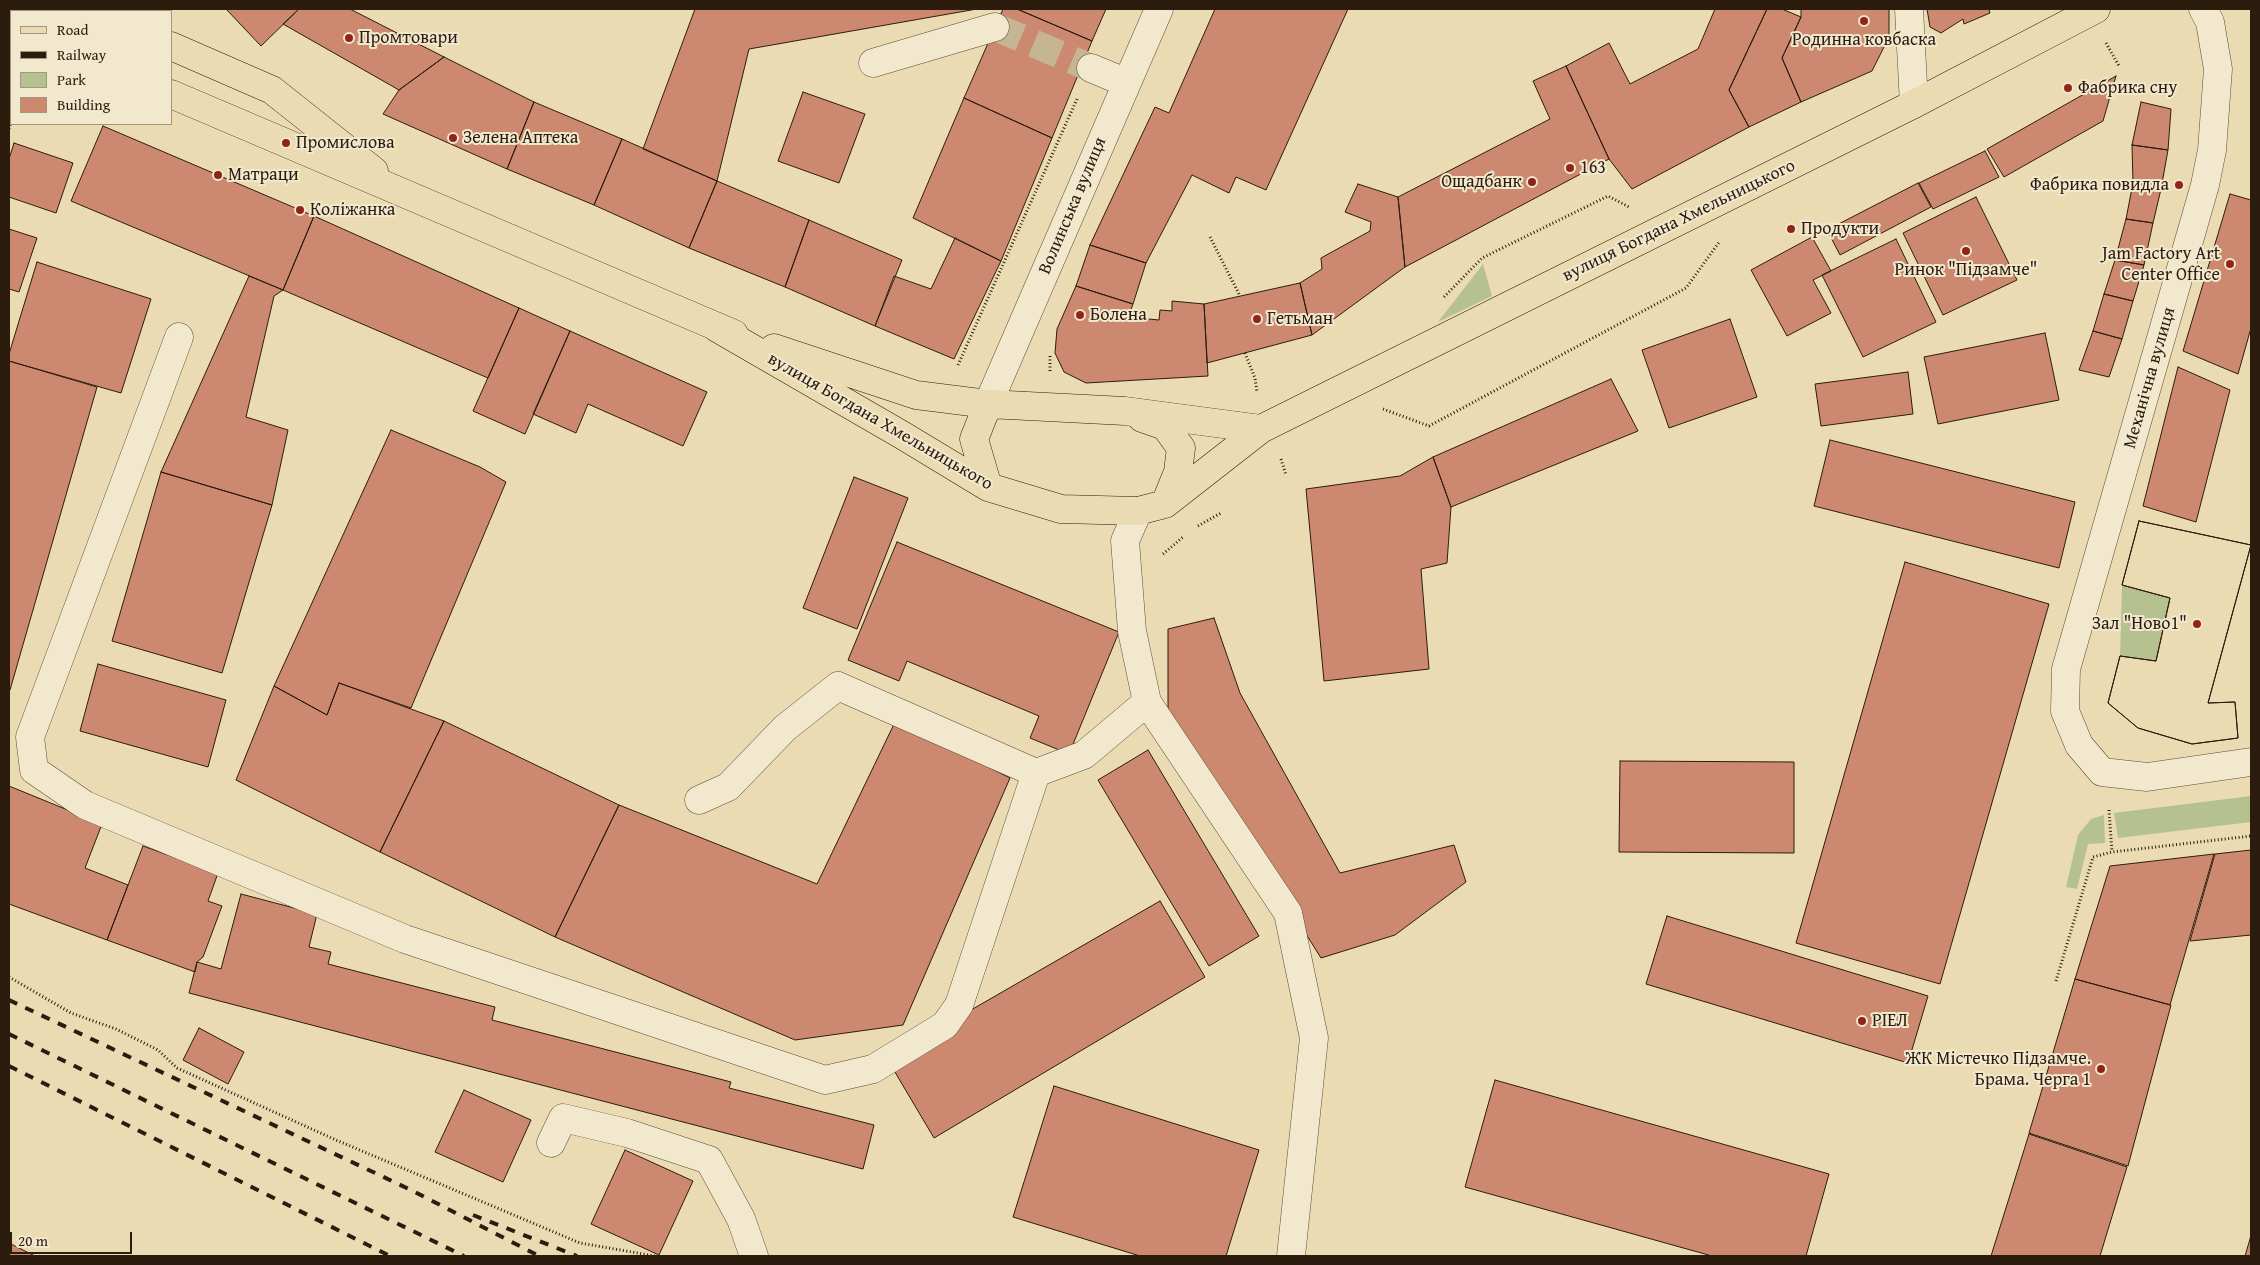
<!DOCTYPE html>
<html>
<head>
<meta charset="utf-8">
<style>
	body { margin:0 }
	#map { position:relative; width:2260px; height:1265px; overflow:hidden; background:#ebdbb3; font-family:"Gentium Book Plus",serif }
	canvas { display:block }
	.frame { position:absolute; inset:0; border:10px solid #2c1c0e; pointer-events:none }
	.legend { position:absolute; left:10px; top:10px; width:162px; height:115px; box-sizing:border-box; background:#f2e8ce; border:1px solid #a39681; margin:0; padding:6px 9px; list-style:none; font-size:15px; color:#2c1c0e }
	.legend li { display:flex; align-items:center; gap:10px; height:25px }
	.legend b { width:25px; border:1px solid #a39681 }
	.scale { position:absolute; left:10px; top:1232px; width:122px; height:22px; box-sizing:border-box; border:2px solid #2c1c0e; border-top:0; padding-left:6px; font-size:15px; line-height:18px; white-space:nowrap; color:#2c1c0e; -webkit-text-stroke:4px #f2e8ce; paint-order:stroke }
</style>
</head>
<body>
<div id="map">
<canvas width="2260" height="1265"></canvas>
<div class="frame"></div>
<ul class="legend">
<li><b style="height:6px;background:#ebdbb3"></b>Road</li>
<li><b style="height:6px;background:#2c1c0e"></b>Railway</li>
<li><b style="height:14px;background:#b5c18f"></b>Park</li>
<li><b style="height:14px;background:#cc8970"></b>Building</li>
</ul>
<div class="scale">20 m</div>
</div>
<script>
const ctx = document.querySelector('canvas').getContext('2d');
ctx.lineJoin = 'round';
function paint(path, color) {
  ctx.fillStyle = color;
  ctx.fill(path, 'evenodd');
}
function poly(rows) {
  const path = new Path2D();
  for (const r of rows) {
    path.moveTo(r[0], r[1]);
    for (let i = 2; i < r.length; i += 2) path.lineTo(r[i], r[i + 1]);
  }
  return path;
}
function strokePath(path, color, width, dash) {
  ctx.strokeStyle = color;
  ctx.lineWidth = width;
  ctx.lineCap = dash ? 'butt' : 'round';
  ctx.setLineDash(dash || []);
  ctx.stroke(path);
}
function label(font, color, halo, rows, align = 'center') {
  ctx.font = font + ' "Gentium Book Plus",serif';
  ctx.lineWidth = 4;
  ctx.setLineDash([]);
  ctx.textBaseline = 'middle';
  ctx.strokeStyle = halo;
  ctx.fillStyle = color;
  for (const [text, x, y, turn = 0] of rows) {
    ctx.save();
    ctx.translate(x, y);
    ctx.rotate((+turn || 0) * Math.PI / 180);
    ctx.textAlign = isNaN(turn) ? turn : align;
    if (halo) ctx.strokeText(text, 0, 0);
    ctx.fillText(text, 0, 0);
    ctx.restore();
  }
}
paint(poly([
	[1483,264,1492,296,1438,322],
	[2122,585,2170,598,2156,661,2120,656],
	[2251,796,2251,822,2118,838,2114,813],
	[2104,815,2105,843,2088,844,2077,889,2066,887,2078,835,2091,819]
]), '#b5c18f');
const building = poly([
	[226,9,299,9,261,46,226,9],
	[299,9,350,9,444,57,399,90,283,24,299,9],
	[695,9,977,9,749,49,717,181,643,149,695,9],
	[1003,9,1017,9,1092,41,1052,138,964,98,1003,9],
	[1017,9,1106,9,1092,41,1017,9],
	[1215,9,1348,9,1266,190,1236,177,1229,193,1192,175,1146,263,1090,245,1155,107,1169,113,1215,9],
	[1715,9,1767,9,1729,90,1749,127,1632,189,1609,159,1566,66,1609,43,1630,84,1698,49,1715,9],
	[1767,9,1782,9,1801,17,1782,58,1801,102,1749,127,1729,90,1767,9],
	[1801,9,1889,9,1889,37,1872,71,1801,102,1782,58,1801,17,1801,9],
	[1927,9,1989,9,1990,13,1964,24,1963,19,1941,33,1930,27,1927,9],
	[444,57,534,102,507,169,383,114,399,90,444,57],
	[1566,66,1609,159,1405,267,1398,197,1550,119,1533,81,1566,66],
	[2116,76,2103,121,2004,177,1987,149,2116,76],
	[803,92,865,114,839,183,778,161,803,92],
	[964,98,1052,138,1001,261,913,218,964,98],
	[534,102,622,139,594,205,507,169,534,102],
	[2141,102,2171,109,2168,150,2132,145,2141,102],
	[103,126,314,216,283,290,71,201,103,126],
	[622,139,717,181,689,248,594,205,622,139],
	[14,143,73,163,56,213,9,197,9,159,14,143],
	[2132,145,2168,150,2161,189,2133,183,2132,145],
	[1985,151,1999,177,1933,209,1919,183,1985,151],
	[717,181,809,220,785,287,689,248,717,181],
	[1918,183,1931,207,1840,255,1827,230,1918,183],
	[2133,183,2161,189,2153,223,2126,219,2133,183],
	[1358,184,1398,197,1405,267,1312,335,1300,283,1322,269,1321,258,1370,231,1371,222,1345,212,1358,184],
	[2230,194,2251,200,2251,328,2238,374,2183,351,2230,194],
	[1976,197,2017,280,1943,315,1903,233,1976,197],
	[314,216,519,308,488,378,283,290,314,216],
	[2126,219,2153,223,2144,265,2115,260,2126,219],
	[809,220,902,260,875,326,785,287,809,220],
	[9,229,37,238,19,292,9,289,9,229],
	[1812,237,1831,271,1813,280,1831,313,1787,336,1751,270,1812,237],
	[955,238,1001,261,954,359,875,326,894,276,931,289,955,238],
	[1896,239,1936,322,1863,357,1822,275,1896,239],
	[1090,245,1146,263,1133,304,1076,286,1090,245],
	[2115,260,2144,265,2133,301,2104,294,2115,260],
	[37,262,151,299,121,393,9,361,9,354,37,262],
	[249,276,283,290,274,296,246,417,288,430,272,505,161,472,249,276],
	[1300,283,1312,335,1207,363,1204,304,1300,283],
	[1076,286,1133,304,1128,317,1159,320,1160,310,1172,311,1172,301,1204,304,1208,376,1086,383,1064,372,1055,353,1057,329,1076,286],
	[2104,294,2133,301,2122,339,2093,331,2104,294],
	[519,308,570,331,525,434,473,411,519,308],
	[1730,319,1757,397,1669,428,1642,350,1730,319],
	[570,331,707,392,683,446,588,404,576,433,533,414,570,331],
	[2093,331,2122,339,2109,377,2079,370,2093,331],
	[2045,333,2059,400,1938,424,1924,357,2045,333],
	[9,361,97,387,10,690,9,690,9,361],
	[2178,367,2230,390,2196,522,2143,506,2178,367],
	[1908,372,1913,414,1821,426,1815,384,1908,372],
	[1611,379,1638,431,1451,507,1433,457,1611,379],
	[391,430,480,467,506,482,411,708,339,683,327,715,274,686,391,430],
	[1830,440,2075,502,2059,568,1814,506,1830,440],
	[1433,457,1451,507,1447,563,1421,569,1429,669,1324,681,1306,489,1400,476,1433,457],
	[161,472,272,505,222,673,112,641,161,472],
	[854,477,908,498,857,629,803,608,854,477],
	[2139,521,2251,545,2208,703,2235,702,2238,738,2192,744,2138,728,2108,703,2120,656,2156,661,2170,598,2122,585,2139,521],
	[2139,521,2251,545,2208,703,2235,702,2238,738,2192,744,2138,728,2108,703,2120,656,2156,661,2170,598,2122,585,2139,521],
	[897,542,1119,632,1069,754,1030,738,1039,716,907,661,899,681,848,660,897,542],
	[1905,562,2049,604,1940,984,1796,943,1905,562],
	[1214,618,1240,693,1340,873,1454,845,1466,882,1395,935,1321,958,1168,713,1168,629,1214,618],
	[98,664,226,700,208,767,80,731,98,664],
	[339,683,444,721,380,852,236,780,274,686,327,715,339,683],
	[896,720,1010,778,903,1025,795,1040,555,937,619,805,817,884,896,720],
	[444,721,619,805,555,937,380,852,444,721],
	[1148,750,1259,936,1209,966,1098,780,1148,750],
	[1620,761,1794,762,1794,853,1619,852,1620,761],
	[9,786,102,824,85,868,128,885,107,940,9,904,9,786],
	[143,846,218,873,208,901,222,906,203,957,197,962,195,972,107,940,143,846],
	[2251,850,2251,935,2190,941,2215,854,2251,850],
	[2214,854,2170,1005,2075,979,2110,866,2214,854],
	[241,894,317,914,309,947,331,952,328,964,495,1007,492,1020,731,1082,729,1088,874,1125,863,1169,189,993,197,962,221,969,241,894],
	[1160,901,1205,977,934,1138,889,1062,945,1025,1160,901],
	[1667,916,1928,996,1908,1063,1646,984,1667,916],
	[2075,979,2171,1005,2128,1166,2029,1133,2075,979],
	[199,1028,244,1052,228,1084,183,1060,199,1028],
	[1495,1080,1829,1174,1806,1256,1712,1256,1465,1187,1495,1080],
	[1054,1086,1259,1150,1226,1256,1140,1256,1013,1217,1054,1086],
	[464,1090,531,1120,503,1182,435,1152,464,1090],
	[2029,1134,2127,1167,2100,1256,1991,1256,2029,1134],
	[625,1150,693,1181,659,1255,591,1224,625,1150],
	[2251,1235,2251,1256,2245,1256,2250,1239,2251,1235],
	[9,1243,35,1256,9,1256,9,1243]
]);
paint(building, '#cc8970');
strokePath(building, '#2c1c0e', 1);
strokePath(poly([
	[995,27,1091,68]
]), '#c5b592', 28, [28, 14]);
const minor = poly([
	[1909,9,1914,104],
	[2203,9,2210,22,2218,69,2212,150,2205,185,2066,669,2065,711,2079,745,2102,772,2147,777,2251,762],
	[873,63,995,27],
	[1091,68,1127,83],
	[179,337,30,737,34,770,85,805,405,939,825,1080,873,1069,945,1025,959,1005,1036,773],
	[988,404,1159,9],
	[1138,511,1125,541,1132,631,1147,702,1288,913,1314,1038,1291,1256],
	[699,800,728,787,785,728,838,686,1036,773,1084,755,1147,702],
	[551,1143,563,1118,627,1133,709,1160,741,1219,754,1256]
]);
const major = poly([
	[86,9,92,11],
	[9,27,11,28],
	[171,46,272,90,374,171],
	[171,94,734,334],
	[717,328,902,435,988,487,1061,509,1138,511,1165,504,1261,429,1914,104,2096,9],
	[774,348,916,395,988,404,1125,411,1261,429],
	[988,404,974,439,988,487],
	[1142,418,1165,426,1181,448,1178,472,1165,504]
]);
strokePath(minor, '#5c4c37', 29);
strokePath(major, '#2c1c0e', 29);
strokePath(poly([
	[2106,43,2119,66],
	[9,129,11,120],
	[1210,237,1240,296],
	[1444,297,1482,258,1608,196,1629,207],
	[1245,353,1255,378,1257,392],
	[1050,356,1050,372],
	[958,365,1077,99],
	[1383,409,1429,426,1686,288,1720,241],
	[1281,459,1286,475],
	[1198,526,1221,513],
	[1163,554,1183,537],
	[2109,810,2112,852],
	[9,977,71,1013,116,1029,158,1050,177,1068,336,1140,580,1243,655,1256],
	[2056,981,2093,857,2112,852,2251,836]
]), '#2c1c0e', 3, [1, 2.5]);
strokePath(minor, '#f2e8ce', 28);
strokePath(major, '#ebdbb3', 28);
strokePath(poly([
	[9,1000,411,1190,539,1256],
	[9,1034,464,1256],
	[9,1066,390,1256],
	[473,1215,577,1256]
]), '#2c1c0e', 4, [9, 9]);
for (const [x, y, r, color] of [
	[1864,21,5,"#8f2418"],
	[349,38,5,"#8f2418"],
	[2068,88,5,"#8f2418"],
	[453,138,5,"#8f2418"],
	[286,143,5,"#8f2418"],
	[1570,168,5,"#8f2418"],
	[218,175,5,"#8f2418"],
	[1532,182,5,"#8f2418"],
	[2179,185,5,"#8f2418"],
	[300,210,5,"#8f2418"],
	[1791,229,5,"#8f2418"],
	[1966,251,5,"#8f2418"],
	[2230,264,5,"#8f2418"],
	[1080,315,5,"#8f2418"],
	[1257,319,5,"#8f2418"],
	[2197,624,5,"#8f2418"],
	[1862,1021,5,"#8f2418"],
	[2101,1069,5,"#8f2418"]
]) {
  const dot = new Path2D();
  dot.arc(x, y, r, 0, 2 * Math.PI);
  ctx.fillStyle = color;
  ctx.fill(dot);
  strokePath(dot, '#f2e8ce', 2);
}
label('18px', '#2c1c0e', '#f2e8ce', [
	["Промтовари",359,38],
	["Родинна ковбаска",1864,40,"center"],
	["Фабрика сну",2078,88],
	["Зелена Аптека",463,138],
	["Промислова",296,143],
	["163",1580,168],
	["Матраци",228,175],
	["Ощадбанк",1522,182,"right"],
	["Фабрика повидла",2169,185,"right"],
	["Коліжанка",310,210],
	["Продукти",1801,229],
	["Jam Factory Art",2220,254,"right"],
	["Center Office",2220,275,"right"],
	["Ринок \"Підзамче\"",1966,270,"center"],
	["Болена",1090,315],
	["Гетьман",1267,319],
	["Зал \"Ново1\"",2187,624,"right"],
	["РІЕЛ",1872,1021],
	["ЖК Містечко Підзамче.",2091,1059,"right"],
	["Брама. Черга 1",2091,1080,"right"]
], 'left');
label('18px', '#2c1c0e', '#f2e8ce', [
	["Волинська вулиця",1073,206,-67],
	["вулиця Богдана Хмельницького",1679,221,-26],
	["Механічна вулиця",2150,378,-74],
	["вулиця Богдана Хмельницького",880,422,30]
]);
</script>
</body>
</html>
